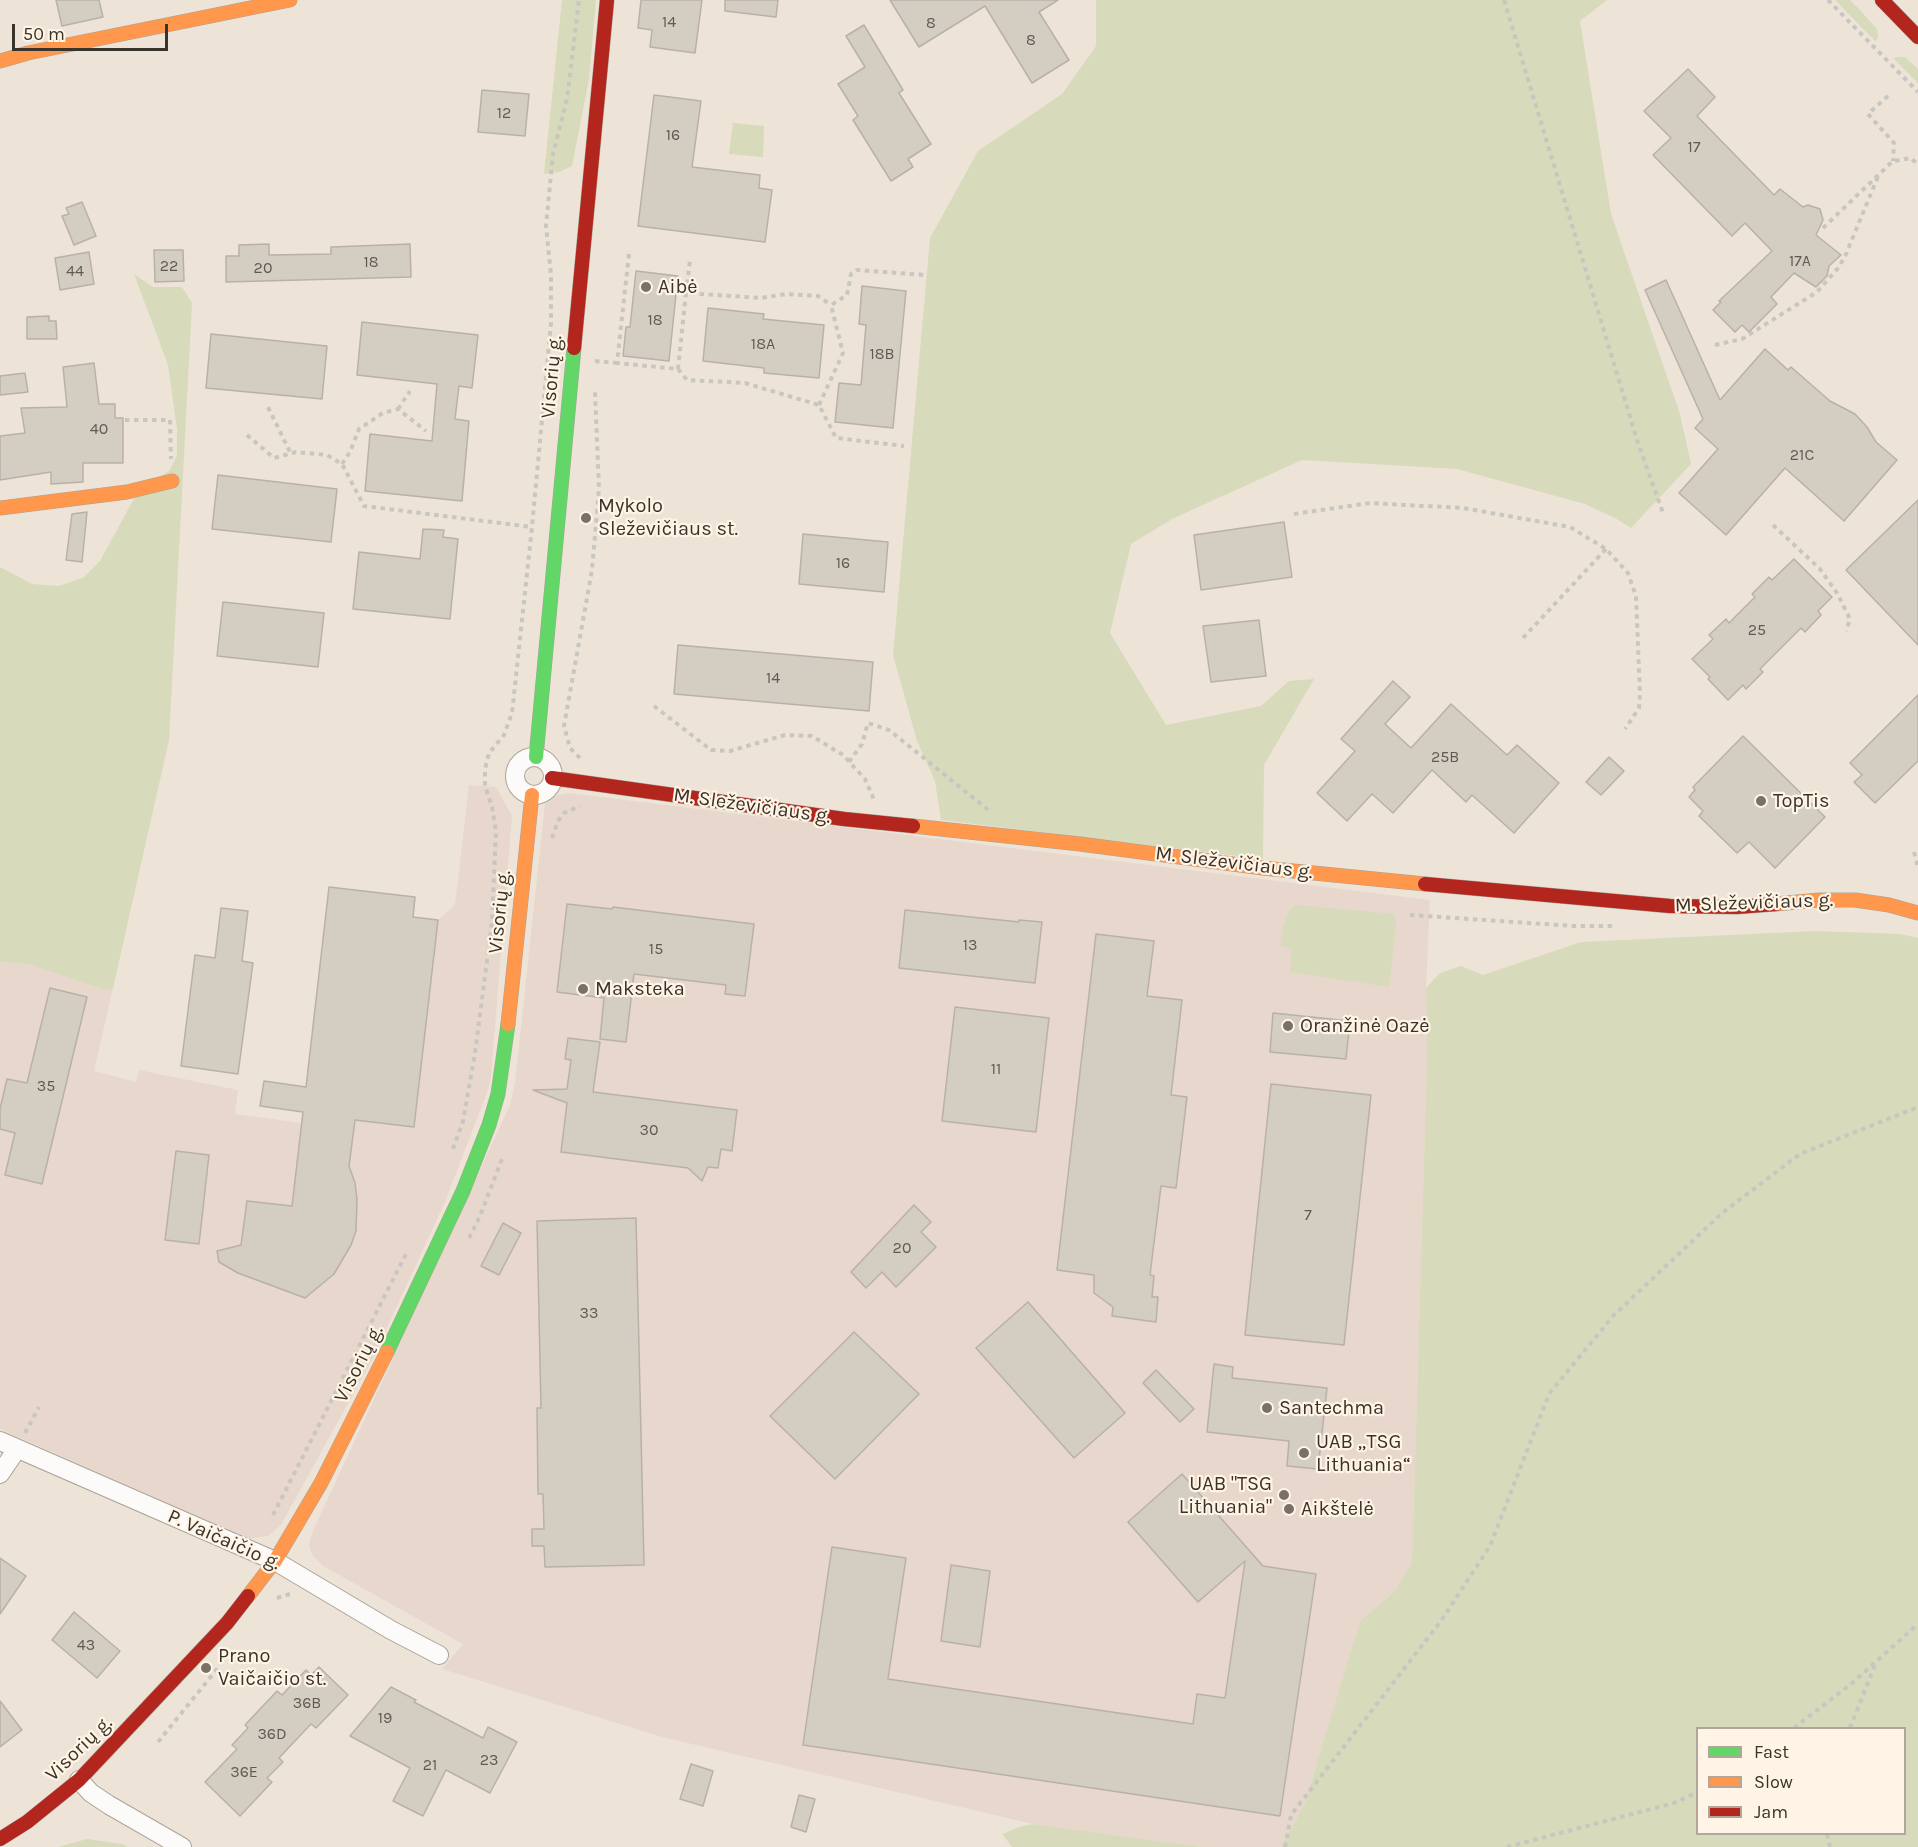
<!DOCTYPE html>
<html>
<head>
<meta charset="utf-8">
<style>
	body { margin:0 }
	#map { position:relative; width:1918px; height:1847px; overflow:hidden; background:#ede4d7; font-family:Karla,sans-serif }
	canvas { display:block }
	.legend { position:absolute; left:1696px; top:1727px; width:210px; height:108px; box-sizing:border-box; background:#fff4e5; border:2px solid #b0a79a; margin:0; padding:8px 10px; list-style:none; font-size:18px; color:#3a3329 }
	.legend li { display:flex; align-items:center; gap:12px; height:30px }
	.legend b { width:30px; border:2px solid #b0a79a }
	.scale { position:absolute; left:12px; top:24px; width:156px; height:27px; box-sizing:border-box; border:3px solid #3a3329; border-top:0; padding-left:8px; font-size:18px; line-height:21px; white-space:nowrap; color:#3a3329; -webkit-text-stroke:4px #fff4e5; paint-order:stroke }
</style>
</head>
<body>
<div id="map">
<canvas width="1918" height="1847"></canvas>
<ul class="legend">
<li><b style="height:8px;background:#63d668"></b>Fast</li>
<li><b style="height:8px;background:#ff974d"></b>Slow</li>
<li><b style="height:8px;background:#b3261e"></b>Jam</li>
</ul>
<div class="scale">50 m</div>
</div>
<script>
const ctx = document.querySelector('canvas').getContext('2d');
ctx.lineJoin = 'round';
function paint(path, color) {
  ctx.fillStyle = color;
  ctx.fill(path, 'evenodd');
}
function poly(rows) {
  const path = new Path2D();
  for (const r of rows) {
    if (r.length === 3) {
      path.moveTo(r[0] + r[2], r[1]);
      path.arc(r[0], r[1], r[2], 0, 2 * Math.PI);
      continue;
    }
    path.moveTo(r[0], r[1]);
    for (let i = 2; i < r.length; i += 2) path.lineTo(r[i], r[i + 1]);
  }
  return path;
}
function strokePath(path, color, width, dash) {
  ctx.strokeStyle = color;
  ctx.lineWidth = width;
  ctx.lineCap = dash ? 'butt' : 'round';
  ctx.setLineDash(dash || []);
  ctx.stroke(path);
}
function label(font, color, halo, rows, align = 'center') {
  ctx.font = font + ' Karla,sans-serif';
  ctx.lineWidth = 4.5;
  ctx.setLineDash([]);
  ctx.textBaseline = 'middle';
  ctx.strokeStyle = halo;
  ctx.fillStyle = color;
  for (const [text, x, y, turn = 0] of rows) {
    ctx.save();
    ctx.translate(x, y);
    ctx.rotate((+turn || 0) * Math.PI / 180);
    ctx.textAlign = isNaN(turn) ? turn : align;
    if (halo) ctx.strokeText(text, 0, 0);
    ctx.fillText(text, 0, 0);
    ctx.restore();
  }
}
paint(poly([
	[469,785,496,787,512,816,491,1077,488,1090,445,1202,374,1356,281,1525,268,1536,248,1539,0,1429,0,962,28,964,104,990,113,988,94,1071,136,1082,139,1070,238,1090,235,1114,302,1123,303,1114,414,1127,438,920,455,905],
	[569,793,1430,900,1426,988,1427,1061,1412,1562,1395,1591,1360,1621,1304,1805,1281,1847,1203,1847,1033,1824,662,1737,442,1669,463,1644,323,1566,312,1555,309,1545,312,1533,510,1105,515,1083,545,804,554,796]
]), '#e8d7cc');
paint(poly([
	[562,0,596,0,589,79,572,166,559,172,544,174],
	[1096,0,1607,0,1580,21,1611,214,1680,414,1691,464,1631,528,1615,518,1585,504,1457,469,1302,460,1172,519,1131,544,1110,633,1166,725,1261,706,1289,681,1314,679,1264,765,1263,859,941,820,935,781,917,741,893,655,930,238,978,151,1062,94,1096,46],
	[1835,0,1850,0,1859,9,1877,29,1878,36,1876,42],
	[1899,57,1905,57,1918,69,1918,83,1893,58],
	[733,123,764,126,763,157,729,154],
	[134,274,153,287,182,287,192,303,169,740,113,988,104,990,28,964,0,962,0,567,32,584,58,586,83,578,100,561,137,493,170,470,177,455,177,429,168,365],
	[1297,905,1394,914,1396,925,1389,987,1290,972,1292,950,1280,945,1283,926,1289,911],
	[1815,931,1901,934,1918,938,1918,1847,1281,1847,1304,1805,1360,1621,1395,1591,1412,1562,1427,1061,1426,988,1440,973,1461,966,1483,975,1581,942],
	[1698,1728,1904,1728,1904,1834,1698,1834],
	[1033,1824,1203,1847,1012,1847,1002,1834,1019,1827],
	[87,1839,122,1844,128,1847,58,1847]
]), '#d7dabb');
const building = poly([
	[56,0,99,0,103,17,62,26,56,0],
	[641,0,702,0,695,53,650,47,652,30,638,28,641,0],
	[725,0,778,0,776,17,725,11,725,0],
	[890,0,1058,0,1039,12,1069,60,1032,83,985,6,919,47,890,0],
	[864,25,903,90,899,93,931,144,908,159,913,167,891,181,853,120,858,116,838,84,865,67,846,36,864,25],
	[1688,69,1715,97,1697,116,1774,195,1780,189,1803,207,1808,205,1820,209,1823,220,1816,235,1841,255,1829,266,1827,276,1816,287,1794,273,1771,297,1777,304,1749,332,1742,325,1735,332,1713,310,1721,302,1719,301,1772,251,1745,223,1732,236,1653,155,1671,138,1644,111,1688,69],
	[482,90,529,94,525,136,478,132,482,90],
	[654,95,701,101,692,167,760,175,759,188,772,190,765,242,638,226,654,95],
	[82,202,96,236,74,245,62,216,69,214,66,208,82,202],
	[269,244,269,255,331,254,331,247,410,244,411,277,226,282,226,256,239,256,239,245,269,244],
	[154,250,183,250,184,281,155,282,154,250],
	[89,252,94,284,60,290,55,258,89,252],
	[636,271,678,276,669,361,623,356,626,327,630,327,636,271],
	[1666,280,1720,400,1765,349,1788,370,1791,367,1830,401,1855,414,1867,427,1876,442,1897,460,1844,521,1785,468,1726,535,1679,493,1718,449,1695,428,1703,419,1645,290,1666,280],
	[862,286,906,291,893,428,835,422,839,383,861,385,866,325,859,324,862,286],
	[708,308,764,314,763,319,824,325,819,378,764,373,764,368,703,361,708,308],
	[49,316,49,321,56,321,57,339,27,339,27,317,49,316],
	[362,322,478,335,472,388,459,386,455,419,469,421,462,501,365,491,370,434,432,441,437,384,357,375,362,322],
	[211,334,327,346,322,399,206,388,211,334],
	[94,363,99,404,115,404,115,418,123,418,123,463,83,463,83,482,51,484,51,472,0,480,0,436,25,433,21,408,67,407,63,367,94,363],
	[25,373,28,392,0,395,0,376,25,373],
	[218,475,337,489,331,542,212,529,218,475],
	[1918,500,1918,645,1846,570,1918,500],
	[87,512,82,562,66,560,72,514,87,512],
	[1284,522,1292,577,1201,590,1194,535,1284,522],
	[423,529,444,530,443,537,458,539,450,619,353,609,359,552,420,559,423,529],
	[803,534,888,542,884,592,799,584,803,534],
	[1794,559,1832,597,1818,611,1821,615,1805,632,1801,628,1760,669,1763,672,1746,689,1743,685,1728,700,1708,679,1710,677,1692,659,1713,639,1709,635,1726,619,1729,623,1755,597,1752,594,1769,577,1772,580,1794,559],
	[223,602,324,613,318,667,217,656,223,602],
	[1259,620,1266,676,1211,682,1203,626,1259,620],
	[678,645,873,662,869,711,674,694,678,645],
	[1393,681,1410,697,1385,724,1411,748,1451,704,1507,755,1517,745,1559,783,1514,833,1472,795,1466,802,1432,770,1393,813,1372,794,1347,821,1317,793,1355,751,1341,739,1393,681],
	[1918,695,1918,761,1875,803,1854,782,1862,775,1850,763,1918,695],
	[1743,736,1825,817,1775,868,1749,842,1737,853,1699,816,1703,811,1689,797,1695,790,1693,787,1743,736],
	[1609,757,1624,771,1601,795,1586,782,1609,757],
	[329,887,415,897,413,917,438,920,414,1127,355,1120,349,1166,355,1183,357,1199,356,1231,351,1245,334,1274,305,1298,238,1273,219,1262,217,1251,241,1245,247,1201,292,1206,303,1112,260,1106,264,1081,306,1087,329,887],
	[567,904,612,909,613,907,754,924,745,996,725,994,726,985,634,974,626,1042,600,1039,604,998,557,992,567,904],
	[221,908,248,911,242,961,253,963,238,1074,181,1066,195,955,215,958,221,908],
	[905,910,1019,922,1019,920,1042,922,1035,983,899,968,905,910],
	[1096,934,1154,941,1147,996,1182,1000,1171,1095,1187,1097,1176,1188,1161,1186,1150,1275,1154,1276,1152,1297,1158,1297,1156,1322,1112,1316,1113,1307,1094,1293,1094,1275,1057,1270,1096,934],
	[50,988,87,997,42,1184,5,1175,15,1133,0,1129,0,1109,7,1079,27,1083,50,988],
	[955,1007,1049,1018,1036,1132,942,1121,955,1007],
	[1273,1013,1350,1021,1346,1059,1270,1052,1273,1013],
	[568,1038,600,1042,593,1092,737,1110,732,1151,721,1149,718,1168,708,1167,702,1181,688,1168,561,1152,567,1103,533,1090,567,1089,571,1060,565,1059,568,1038],
	[1271,1084,1371,1095,1344,1345,1245,1335,1271,1084],
	[176,1151,209,1155,199,1244,165,1240,176,1151],
	[914,1205,931,1222,921,1232,936,1247,896,1287,882,1272,866,1288,851,1272,914,1205],
	[636,1218,644,1565,545,1567,544,1546,532,1546,532,1529,544,1529,543,1494,538,1494,537,1408,541,1408,537,1221,636,1218],
	[503,1223,521,1233,499,1275,481,1266,503,1223],
	[1028,1302,1125,1413,1074,1458,976,1348,1028,1302],
	[854,1332,919,1394,835,1479,770,1416,854,1332],
	[1214,1364,1233,1367,1232,1378,1327,1388,1318,1469,1287,1466,1289,1441,1207,1432,1214,1364],
	[1156,1370,1194,1409,1180,1422,1143,1383,1156,1370],
	[1182,1474,1263,1566,1316,1574,1280,1816,803,1745,832,1547,906,1558,888,1679,1193,1724,1197,1694,1225,1698,1245,1561,1198,1602,1128,1522,1182,1474],
	[0,1558,26,1576,0,1614,0,1558],
	[951,1565,990,1571,980,1647,941,1641,951,1565],
	[74,1612,120,1651,97,1678,52,1640,74,1612],
	[319,1667,348,1695,316,1728,311,1724,279,1758,283,1762,267,1778,272,1782,240,1816,205,1782,237,1749,232,1745,248,1728,245,1725,277,1691,282,1695,306,1670,311,1675,319,1667],
	[391,1687,416,1700,414,1702,483,1738,488,1727,517,1742,490,1793,446,1770,423,1816,393,1801,410,1768,350,1736,391,1687],
	[0,1701,22,1730,0,1747,0,1701],
	[691,1764,713,1771,703,1806,680,1799,691,1764],
	[799,1795,815,1799,806,1832,791,1827,799,1795]
]);
paint(building, '#d4cdc2');
strokePath(building, '#b9b1a8', 1.5);
const street = poly([
	[534,776,19],
	[0,1441,275,1561,391,1630,439,1655],
	[0,1474,17,1449],
	[79,1780,91,1793,109,1805,182,1847]
]);
const fast = poly([
	[536,757,574,348],
	[387,1352,463,1191,489,1125,498,1094,508,1024]
]);
const slow = poly([
	[0,61,28,53,290,0],
	[0,508,127,492,172,481],
	[913,826,1080,844,1263,868,1425,884],
	[1776,904,1819,900,1855,900,1889,905,1918,913],
	[508,1024,532,795],
	[248,1596,275,1561,321,1483,387,1352]
]);
const jam = poly([
	[1882,0,1918,37],
	[574,348,607,0],
	[552,778,844,819,913,826],
	[1425,884,1670,906,1737,907,1776,904],
	[0,1839,27,1822,79,1780,227,1623,248,1596]
]);
strokePath(street, '#aaa399', 20);
strokePath(fast, '#aaa399', 15);
strokePath(slow, '#aaa399', 15);
strokePath(jam, '#aaa399', 15);
strokePath(poly([
	[1504,0,1637,440,1663,513],
	[1828,0,1918,92],
	[1888,96,1868,114,1894,143,1893,161],
	[1823,228,1893,161,1911,158,1918,165],
	[629,254,617,363,678,369,687,380,745,383,819,405,836,438,904,446],
	[686,293,690,260],
	[1715,345,1742,339,1817,292,1839,267,1846,254,1879,174],
	[595,361,617,363],
	[678,369,686,293,761,298,786,294,818,296,831,305],
	[819,405,843,353,831,305,847,295,851,274,857,270,924,275],
	[268,407,291,454],
	[398,409,410,391],
	[125,420,170,420,171,459],
	[247,435,274,458,296,452,327,455,342,464,364,506,532,527],
	[342,464,350,452,359,429,383,413,398,409,426,431],
	[1294,514,1370,503,1463,508,1570,527,1606,549,1628,573,1636,596,1640,694,1639,708,1625,729],
	[1773,525,1820,569,1837,593,1850,619,1846,631],
	[1523,638,1606,549],
	[654,706,711,750,730,751,785,735,812,736,843,755,865,779,875,802],
	[580,758,570,748,564,726,592,570,599,489,595,392],
	[849,762,862,744,868,723,889,730,991,812],
	[552,838,558,821,564,813,580,806],
	[1914,852,1918,868],
	[1410,915,1574,926,1616,926],
	[453,1149,463,1121,475,1053,492,922,496,831,492,807,485,786,485,769,489,753,504,735,512,713,532,527,551,323,551,275,546,226,553,154,567,99,579,0],
	[469,1238,480,1216,502,1159],
	[25,1433,39,1407],
	[273,1515,406,1254],
	[277,1598,293,1593],
	[1794,1728,1851,1684,1918,1624],
	[1850,1728,1875,1665],
	[158,1742,218,1668],
	[1827,1834,1830,1847],
	[1285,1847,1291,1815,1441,1621,1490,1546,1549,1394,1613,1316,1722,1213,1800,1154,1918,1107],
	[1507,1847,1674,1803,1698,1792]
]), '#c9c6c0', 4, [4.5, 4.5]);
strokePath(street, '#fcfbf9', 18);
strokePath(fast, '#63d668', 14);
strokePath(slow, '#ff974d', 14);
strokePath(jam, '#b3261e', 14);
for (const [x, y, r, color] of [
	[646,287,6,"#797166"],
	[586,518,6,"#797166"],
	[1761,801,6,"#797166"],
	[583,989,6,"#797166"],
	[1288,1026,6,"#797166"],
	[1267,1408,6,"#797166"],
	[1304,1453,6,"#797166"],
	[1284,1495,6,"#797166"],
	[1289,1509,6,"#797166"],
	[206,1668,6,"#797166"]
]) {
  const dot = new Path2D();
  dot.arc(x, y, r, 0, 2 * Math.PI);
  ctx.fillStyle = color;
  ctx.fill(dot);
  strokePath(dot, '#fff4e5', 2);
}
label('16px', '#615a50', null, [
	["14",669,22],
	["8",931,23],
	["8",1031,40],
	["12",504,113],
	["16",673,135],
	["17",1694,147],
	["17A",1800,261],
	["18",371,262],
	["22",169,266],
	["20",263,268],
	["44",75,271],
	["18",655,320],
	["18A",763,344],
	["18B",882,354],
	["40",99,429],
	["21C",1802,455],
	["16",843,563],
	["25",1757,630],
	["14",773,678],
	["25B",1445,757],
	["13",970,945],
	["15",656,949],
	["11",996,1069],
	["35",46,1086],
	["30",649,1130],
	["7",1308,1215],
	["20",902,1248],
	["33",589,1313],
	["43",86,1645],
	["36B",307,1703],
	["19",385,1718],
	["36D",272,1734],
	["23",489,1760],
	["21",430,1765],
	["36E",244,1772]
]);
label('20px', '#3a3329', '#fff4e5', [
	["Aibė",658,287],
	["Mykolo",598,506],
	["Sleževičiaus st.",598,529],
	["TopTis",1773,801],
	["Maksteka",595,989],
	["Oranžinė Oazė",1300,1026],
	["Santechma",1279,1408],
	["UAB „TSG",1316,1442],
	["Lithuania“",1316,1465],
	["UAB \"TSG",1272,1484,"right"],
	["Lithuania\"",1272,1507,"right"],
	["Aikštelė",1301,1509],
	["Prano",218,1656],
	["Vaičaičio st.",218,1679]
], 'left');
label('20px', '#3a3329', '#fff4e5', [
	["Visorių g.",552,377,-85],
	["M. Sleževičiaus g.",752,806,8],
	["M. Sleževičiaus g.",1234,863,7],
	["M. Sleževičiaus g.",1754,903,-2],
	["Visorių g.",500,912,-84],
	["Visorių g.",359,1364,-63],
	["P. Vaičaičio g.",224,1540,24],
	["Visorių g.",79,1749,-44]
]);
</script>
</body>
</html>
